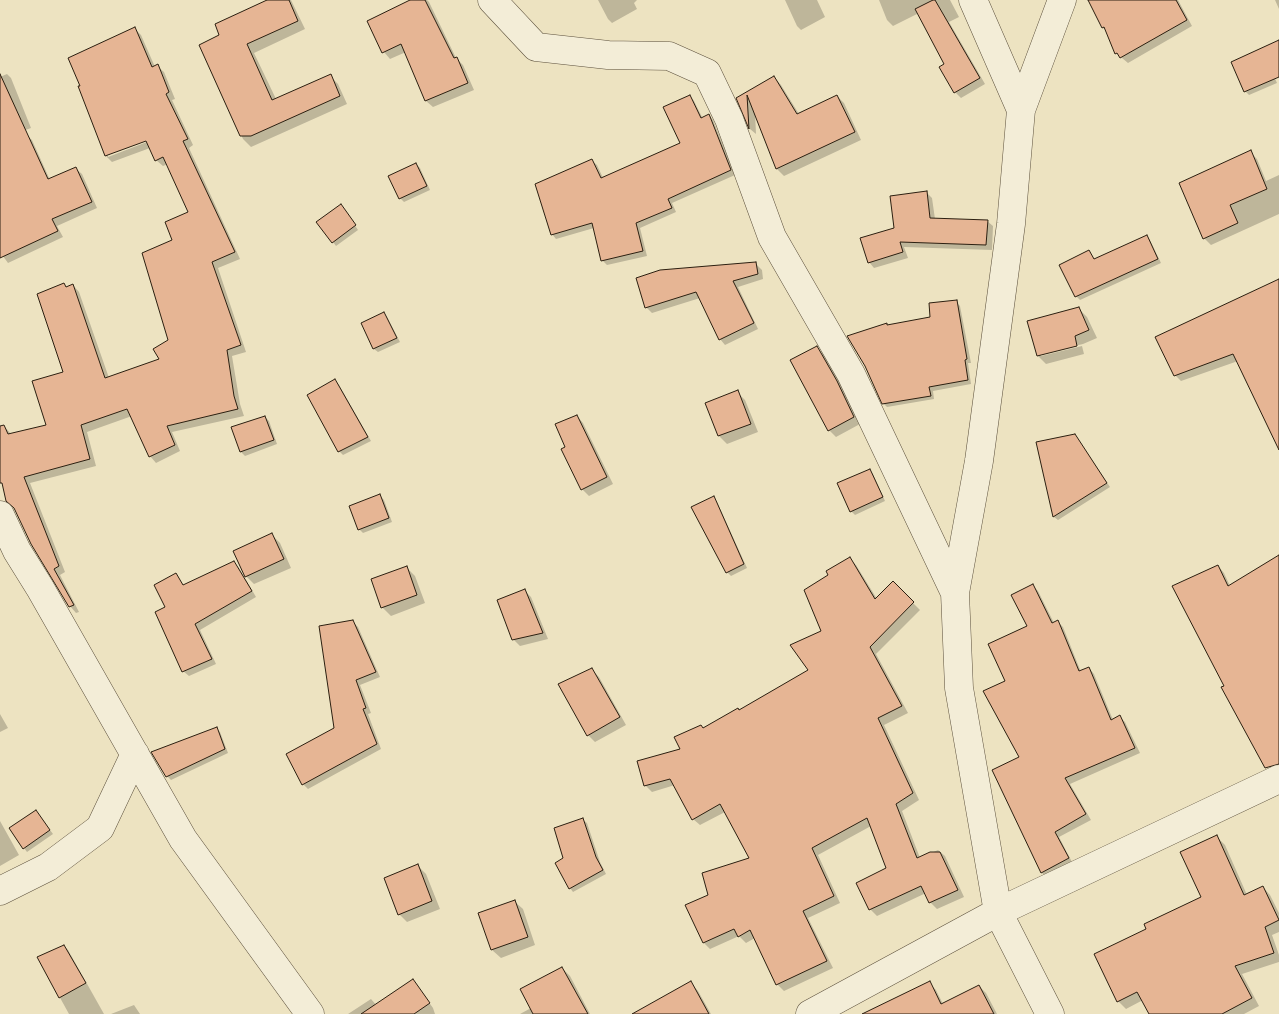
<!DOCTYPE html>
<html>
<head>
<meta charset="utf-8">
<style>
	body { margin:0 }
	canvas { display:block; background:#ede3c1 }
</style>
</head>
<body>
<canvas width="1279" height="1014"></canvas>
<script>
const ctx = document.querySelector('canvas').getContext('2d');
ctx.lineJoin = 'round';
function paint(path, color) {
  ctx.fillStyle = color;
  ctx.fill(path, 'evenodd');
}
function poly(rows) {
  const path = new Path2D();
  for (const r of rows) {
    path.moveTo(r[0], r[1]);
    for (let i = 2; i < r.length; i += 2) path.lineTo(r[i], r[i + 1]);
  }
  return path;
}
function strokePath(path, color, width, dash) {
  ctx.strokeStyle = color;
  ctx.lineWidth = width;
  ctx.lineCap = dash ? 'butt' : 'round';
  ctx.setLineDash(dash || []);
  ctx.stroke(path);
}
paint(poly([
	[270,0,291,0,305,29,254,53,276,99,330,76,338,84,347,104,251,147,243,139,201,45,221,36],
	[413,0,427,0,429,2,456,58,463,65,474,90,433,107,426,101,406,52,390,59,384,52,368,22],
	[598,0,637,0,634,3,637,9,612,23,608,19],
	[785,0,817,0,825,17,801,30,797,26],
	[879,0,950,0,959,17,949,22,985,84,961,98,955,92,946,65,919,13,893,26,887,20],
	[1106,0,1178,0,1192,26,1128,63,1116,53,1108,32,1103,28,1093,6],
	[1275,0,1279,0,1279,9],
	[135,29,141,35,155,67,157,66,164,72,175,99,172,100,193,145,189,148,240,259,218,268,246,352,232,356,240,404,244,416,172,432,180,451,156,463,150,456,132,416,87,432,96,466,30,483,65,572,60,575,79,612,76,613,70,606,0,468,0,427,4,426,11,434,47,426,65,373,64,284,67,288,73,285,79,292,109,378,161,360,170,341,174,241,190,213,168,164,163,166,156,160,150,148,112,162,106,156],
	[151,137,152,140,108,157,108,154],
	[1264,54,1277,83,1249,95,1245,91],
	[7,74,11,78,31,128,9,136,0,120,0,77],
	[774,77,781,85,799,114,837,96,844,103,861,140,784,176,777,169,755,112,756,134,750,129,738,99],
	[690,96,694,101,703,119,709,115,713,120,735,175,672,203,676,212,640,228,647,256,607,265,602,260,594,228,556,239,552,234,592,161,597,165,603,178,681,143],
	[26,134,32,140,50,180,75,168,82,174,97,208,57,226,63,237,8,263,0,252,0,140],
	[1250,152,1257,159,1266,181,1279,175,1279,214,1211,245,1204,238],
	[416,164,420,168,430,190,404,202,400,198],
	[926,192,932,198,935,219,987,221,993,226,992,250,904,247,908,258,874,268,869,262],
	[344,209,358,230,336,246,333,242],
	[1147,236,1150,240,1161,263,1080,300,1076,296,1089,251,1095,260],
	[756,264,762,270,763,279,738,287,758,329,725,345,720,339,700,298,652,313,646,307],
	[1279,280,1279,433,1238,361,1181,381,1175,375],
	[956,302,960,306,971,363,968,363,971,384,933,391,934,399,887,407,883,403,888,326,932,318],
	[1079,309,1087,317,1097,338,1083,344,1041,354,1041,356,1082,346,1084,354,1046,364,1038,356],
	[384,313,387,317,400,342,378,352,374,349],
	[817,348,824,355,844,390,860,424,836,437,829,430],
	[335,381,339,385,371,441,343,455,339,451,309,395],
	[737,392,745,400,758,432,727,444,719,436],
	[577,416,583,423,613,484,589,496,582,489,566,448],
	[265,417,269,421,277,444,245,456,241,452,233,428],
	[1075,435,1110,487,1058,520,1054,517,1038,443],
	[870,470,873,474,885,501,855,515,851,511],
	[380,496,384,500,392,522,363,533,359,529],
	[713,498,717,502,747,568,731,576,727,572],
	[272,535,280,543,291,568,254,584,245,575],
	[849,558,856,565,877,599,893,583,920,610,876,654,908,713,884,725,919,800,902,811,920,858,938,850,945,856,964,897,937,909,930,902,926,893,877,916,870,909,888,869,871,826,818,855,840,903,808,918,833,968,784,991,777,984,755,938,746,943,739,936,710,949,704,943,710,895,751,858,725,812,700,825,693,819,675,785,652,792,645,785,704,729,739,712,810,670,823,632,830,576],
	[1279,561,1279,764,1270,768,1263,762,1225,686,1218,566,1224,573,1230,586],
	[234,563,239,568,256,597,200,630,216,664,189,676,183,671,167,608,176,574,184,586],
	[407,568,415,576,425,603,391,616,382,607],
	[1033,586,1038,591,1054,623,1058,622,1063,627,1081,672,1089,668,1094,674,1113,720,1119,716,1125,722,1140,753,1070,784,1091,820,1059,837,1073,864,1047,878,1042,873,993,771,1021,758,1006,681,1028,627],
	[525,591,531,597,548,639,520,646,513,639],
	[353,622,358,627,380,677,360,685,371,713,368,714,381,749,308,789,303,784,335,729],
	[592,670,599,677,626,725,595,742,588,735],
	[0,714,8,728,0,732],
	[217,729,220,732,228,753,171,780,167,776],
	[36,811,53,834,27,852,24,848],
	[583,820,587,823,600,862,606,874,573,892,570,888,565,859],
	[0,821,19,855,0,866],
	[1217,837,1225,845,1247,895,1263,887,1270,895,1279,913,1279,932,1272,935,1279,955,1279,962,1242,974,1259,1006,1244,1014,1151,1014,1143,1000,1126,1009,1118,1001,1148,929,1203,898],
	[418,866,426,874,440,909,407,922,399,914],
	[514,901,523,909,535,945,501,958,492,950,480,914],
	[64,946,68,950,104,1014,69,1014,48,976],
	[562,968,570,976,590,1014,520,1014,531,1008],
	[691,983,698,991,711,1014,634,1014],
	[929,983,936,990,943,1004,979,986,986,993,997,1014,892,1014],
	[416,984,433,1008,435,1014,397,1014],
	[371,999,384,1014,348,1014],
	[134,1005,140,1014,111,1014]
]), '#0003');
const building = poly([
	[267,0,289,0,298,21,247,44,272,100,331,74,340,96,251,136,240,136,199,45,219,35,215,24,267,0],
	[410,0,425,0,454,58,457,57,468,83,425,101,401,44,382,53,367,21,410,0],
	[933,0,935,0,980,78,954,93,939,67,944,64,915,9,933,0],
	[1088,0,1176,0,1187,20,1120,58,1117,53,1115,54,1104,27,1102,28,1088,0],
	[135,27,152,67,158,64,169,92,166,94,188,139,183,141,235,252,212,262,241,345,227,350,234,396,238,409,167,426,175,445,149,457,127,409,81,425,90,459,24,477,59,566,54,569,74,605,69,607,31,544,14,508,6,501,2,483,0,483,0,426,4,425,8,434,46,425,32,381,63,372,37,294,64,283,66,287,73,284,105,378,159,359,153,349,168,340,142,253,172,240,165,222,188,212,163,157,155,161,146,141,105,156,78,86,80,86,68,58,135,27],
	[1279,40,1279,77,1244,92,1231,62,1279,40],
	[0,74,48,179,76,167,92,202,52,219,58,231,0,258,0,74],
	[774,76,797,114,837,95,855,132,776,169,747,95,749,129,736,98,774,76],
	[690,95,701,118,709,114,731,170,668,199,672,208,636,223,643,251,601,261,592,223,551,235,535,184,592,159,601,178,680,143,663,107,690,95],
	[1251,150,1267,189,1230,205,1238,223,1203,239,1179,183,1251,150],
	[416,163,427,186,399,199,388,176,416,163],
	[927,191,930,218,988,220,986,245,900,242,903,252,868,263,860,238,894,228,890,196,927,191],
	[341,204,356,225,332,243,316,222,341,204],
	[1147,235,1158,259,1075,297,1059,265,1089,250,1094,259,1147,235],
	[756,262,758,274,733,281,754,323,719,340,696,292,645,308,636,278,660,270,756,262],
	[1279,279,1279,450,1233,354,1174,376,1155,337,1279,279],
	[957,300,967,359,965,360,968,380,929,387,931,396,882,404,865,366,847,336,887,323,887,325,930,317,929,303,957,300],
	[1079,307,1089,330,1075,336,1077,346,1037,356,1027,321,1079,307],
	[384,312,397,338,373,349,361,323,384,312],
	[817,346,837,381,854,417,828,431,790,360,817,346],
	[335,379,368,437,338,452,307,395,335,379],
	[738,390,751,424,718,436,705,403,738,390],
	[577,415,607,477,581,490,561,449,565,447,555,424,577,415],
	[265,416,274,440,240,452,231,427,265,416],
	[1075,434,1107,483,1053,517,1036,442,1075,434],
	[870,469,883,497,850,512,837,483,870,469],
	[380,494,389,518,358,530,349,506,380,494],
	[714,496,744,564,726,573,691,507,714,496],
	[272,533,284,559,245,577,233,551,272,533],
	[1279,555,1279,764,1265,768,1221,687,1224,686,1172,586,1218,565,1228,586,1279,555],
	[850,557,875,599,893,581,914,602,870,647,902,706,878,718,913,793,896,804,917,858,930,852,940,852,958,890,929,903,921,886,869,910,856,883,886,868,867,818,812,848,834,896,803,911,827,961,776,985,750,930,738,937,734,929,703,943,685,905,708,895,702,873,749,858,720,804,692,820,670,779,644,786,637,761,680,749,674,737,701,725,703,728,738,708,739,710,808,670,790,645,821,631,804,590,828,575,826,571,850,557],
	[234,561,252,591,195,624,212,659,182,672,155,612,165,607,154,585,176,573,183,585,234,561],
	[407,566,417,595,381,608,371,579,407,566],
	[1033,584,1052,623,1058,620,1079,671,1089,667,1111,720,1120,715,1135,748,1065,778,1086,814,1055,832,1069,858,1041,873,992,770,1019,757,983,691,1005,681,988,644,1027,626,1011,595,1033,584],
	[525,589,543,633,512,640,497,600,525,589],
	[353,620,376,672,356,680,366,708,363,709,377,744,302,785,286,754,334,728,319,626,353,620],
	[592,668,620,717,587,736,558,684,592,668],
	[217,727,225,749,166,777,151,752,217,727],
	[36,810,50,830,23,849,9,828,36,810],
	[583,818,596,857,603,870,569,889,555,863,563,858,554,828,583,818],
	[1217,835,1244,895,1263,886,1279,920,1265,927,1274,953,1235,966,1252,998,1222,1014,1149,1014,1137,992,1117,1002,1094,954,1146,929,1144,924,1201,897,1180,852,1217,835],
	[418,864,432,901,398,915,384,878,418,864],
	[515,900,528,937,491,950,478,913,515,900],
	[64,945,86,983,59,998,37,957,64,945],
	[562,967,588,1014,533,1014,520,989,562,967],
	[413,979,430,1003,414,1014,361,1014,413,979],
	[691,981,709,1014,632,1014,691,981],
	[930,981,941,1004,979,985,994,1014,862,1014,930,981]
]);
paint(building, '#e6b594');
strokePath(building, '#2b1f10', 1);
const minor = poly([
	[492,0,536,47,608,55,669,56,707,73,729,119,772,237,851,374,955,593],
	[973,0,1021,110],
	[0,515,17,551,40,588,183,839,310,1014],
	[0,891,48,867,100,828,135,754],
	[810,1014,998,912,1279,779],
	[1050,1014,998,912,959,688,955,593,979,461,1011,224,1021,110,1062,0]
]);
strokePath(minor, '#5c503c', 29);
strokePath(minor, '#f3edd7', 28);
</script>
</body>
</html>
